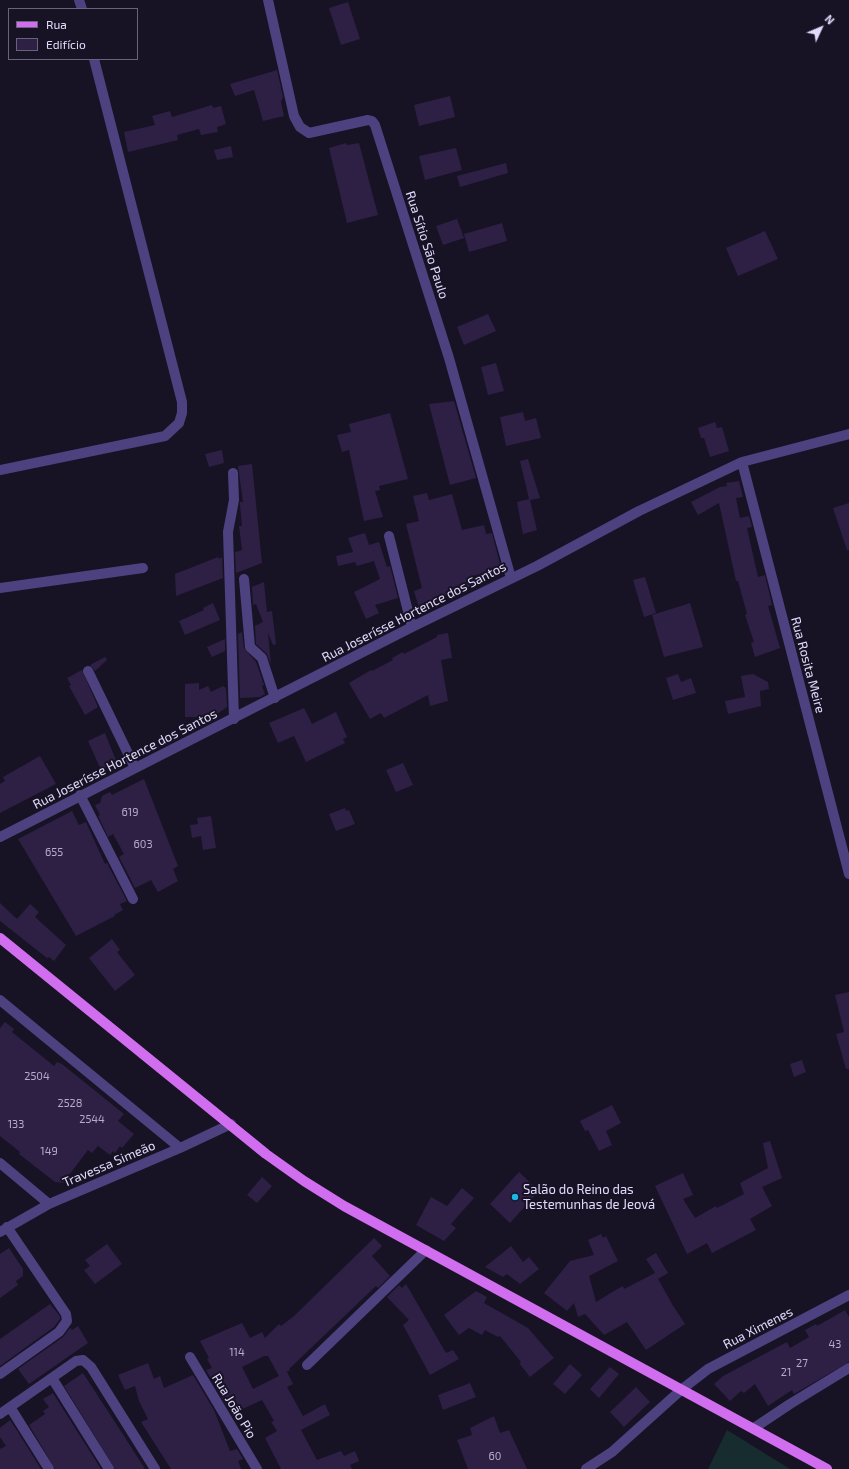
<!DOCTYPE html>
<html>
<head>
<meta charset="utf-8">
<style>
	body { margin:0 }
	#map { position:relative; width:849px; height:1469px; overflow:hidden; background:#181225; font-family:"Exo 2",sans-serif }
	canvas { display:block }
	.legend { position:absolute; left:8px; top:8px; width:130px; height:52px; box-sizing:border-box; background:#181225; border:1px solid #69627b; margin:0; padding:5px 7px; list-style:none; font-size:12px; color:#e3dafb }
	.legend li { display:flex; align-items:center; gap:8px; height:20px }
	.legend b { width:20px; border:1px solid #69627b }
	.north { position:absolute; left:801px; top:8px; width:40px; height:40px; -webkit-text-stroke:3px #181225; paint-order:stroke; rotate:46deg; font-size:11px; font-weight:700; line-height:16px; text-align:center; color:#e3dafb }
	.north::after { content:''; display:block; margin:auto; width:14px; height:18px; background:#e3dafb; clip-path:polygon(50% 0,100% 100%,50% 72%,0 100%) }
</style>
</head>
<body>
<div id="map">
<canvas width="849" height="1469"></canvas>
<ul class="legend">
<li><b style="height:5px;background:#d16def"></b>Rua</li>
<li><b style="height:11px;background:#2d2044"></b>Edifício</li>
</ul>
<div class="north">N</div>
</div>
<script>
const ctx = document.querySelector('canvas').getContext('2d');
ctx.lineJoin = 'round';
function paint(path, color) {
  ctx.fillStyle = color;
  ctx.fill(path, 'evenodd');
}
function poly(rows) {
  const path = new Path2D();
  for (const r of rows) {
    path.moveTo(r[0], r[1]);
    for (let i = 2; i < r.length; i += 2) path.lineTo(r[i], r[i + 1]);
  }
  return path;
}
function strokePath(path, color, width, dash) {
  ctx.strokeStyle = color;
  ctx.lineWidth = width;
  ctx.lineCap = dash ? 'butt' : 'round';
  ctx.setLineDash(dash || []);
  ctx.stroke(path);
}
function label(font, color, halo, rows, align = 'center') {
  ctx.font = font + ' "Exo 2",sans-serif';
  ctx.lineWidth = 4;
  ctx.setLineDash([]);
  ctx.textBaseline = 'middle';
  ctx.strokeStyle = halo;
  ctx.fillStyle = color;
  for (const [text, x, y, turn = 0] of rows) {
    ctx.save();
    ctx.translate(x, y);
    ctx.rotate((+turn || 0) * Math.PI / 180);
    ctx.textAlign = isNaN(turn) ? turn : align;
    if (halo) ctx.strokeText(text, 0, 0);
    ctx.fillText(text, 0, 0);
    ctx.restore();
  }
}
paint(poly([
	[727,1430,790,1469,708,1469]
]), '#162c2f');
paint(poly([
	[348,2,360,39,341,45,329,8],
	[277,70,283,97,281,102,284,116,263,121,254,90,235,96,230,84],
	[450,96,455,117,419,126,414,105],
	[212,105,213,108,221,106,226,124,217,127,218,132,201,135,199,129,177,135,178,140,128,152,124,132,155,125,152,116,170,111,172,117],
	[346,143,347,145,359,143,378,215,347,223,329,148],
	[231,146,233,157,217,160,214,150],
	[456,148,462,170,425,180,419,156],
	[506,163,508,173,460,187,457,176],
	[457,219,464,238,443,245,436,226],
	[502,223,507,241,469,252,464,234],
	[765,231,778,259,738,276,726,248],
	[488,314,496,331,464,345,457,327],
	[496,363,504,391,488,395,481,367],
	[454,401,476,478,450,485,429,404],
	[523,412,525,421,536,418,541,438,506,446,500,417],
	[390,413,408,479,379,486,380,490,375,491,383,517,364,521,349,450,342,452,337,435,351,432,349,424],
	[715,422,717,428,722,427,729,451,710,457,704,438,701,438,698,428],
	[222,450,224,463,209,467,205,454],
	[528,459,540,498,530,500,537,530,523,534,517,502,529,499,520,461],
	[252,464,262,563,236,573,235,552,242,550,239,526,242,526,240,505,240,502,243,502,238,466],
	[739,481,743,497,736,498,740,518,749,516,752,527,747,528,758,577,765,575,772,605,768,606,780,648,755,657,751,643,754,642,745,615,747,614,738,581,736,581,719,503,698,515,691,502,720,487,727,486,726,483],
	[427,493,429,500,452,494,462,530,484,525,486,534,492,533,501,568,473,576,475,585,453,593,438,601,440,605,421,615,414,591,422,588,406,524,419,521,413,496],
	[849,503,849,550,847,550,833,508],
	[365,533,369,545,379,542,387,567,390,566,398,598,375,605,379,613,366,619,354,592,380,579,374,561,357,566,355,562,338,566,336,556,353,552,348,538],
	[218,557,219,559,222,557,223,578,176,596,175,574],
	[645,577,656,613,644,617,633,580],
	[264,582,267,612,272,611,276,644,273,645,268,633,271,665,267,654,256,644,255,626,263,622,256,604,253,605,252,587],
	[213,603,220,620,185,635,179,621,204,610,203,608],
	[690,603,703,647,664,657,652,615],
	[242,632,244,648,256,662,264,685,262,686,265,694,260,697,240,698,238,634],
	[448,633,452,658,441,660,448,701,430,706,428,695,384,718,381,713,370,719,349,683,371,670,372,671,393,660,392,658,403,652,404,654,437,637,437,635],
	[225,639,225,651,212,657,207,647],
	[105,657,107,660,95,671,90,665],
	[82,670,98,707,85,715,69,686,71,685,67,678],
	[678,674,681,682,691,678,696,693,673,700,666,678],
	[753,674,768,682,769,689,760,691,761,706,728,714,725,701,745,697,741,676],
	[199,683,199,690,208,686,211,692,223,686,226,688,227,707,217,714,218,717,185,717,185,684],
	[304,708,312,724,336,712,347,737,343,739,345,743,306,762,294,736,278,743,269,723],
	[105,733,117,763,101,770,88,741],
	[40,756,56,784,0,813,0,784,5,781,3,777],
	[403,763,413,785,396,792,386,770],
	[144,779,178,866,173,869,178,881,158,892,151,880,135,888,119,857,124,854,113,834,108,837,98,816,100,815,95,805,100,803,102,796,110,792,112,795],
	[345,808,346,811,349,810,355,824,336,831,329,814],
	[72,811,79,825,86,822,105,864,107,863,127,901,120,904,123,910,114,915,115,916,76,936,18,839],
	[211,816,216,848,203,850,201,836,192,838,190,825,198,824,197,818],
	[0,903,17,919,30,904,39,912,35,917,66,945,54,961,49,957,47,958,0,921],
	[112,939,120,950,117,952,135,975,115,991,89,958],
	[849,992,849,1069,846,1069,836,1034,844,1032,835,995],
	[5,1022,14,1029,12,1032,54,1066,57,1062,62,1064,124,1114,118,1121,134,1134,122,1148,120,1146,115,1153,113,1151,110,1155,98,1146,92,1153,88,1150,63,1183,55,1182,19,1154,20,1152,0,1136,0,1028],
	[802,1060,806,1072,794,1077,790,1064],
	[612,1105,621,1123,606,1131,612,1145,599,1151,588,1130,585,1131,580,1121],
	[770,1141,782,1178,762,1187,772,1206,750,1219,756,1230,712,1253,707,1243,687,1254,655,1186,683,1173,693,1195,683,1199,695,1218,716,1206,717,1208,744,1194,740,1183,768,1168,763,1143],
	[519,1172,539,1191,510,1223,490,1204],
	[262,1177,272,1186,257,1203,247,1195],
	[462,1188,474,1198,451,1224,456,1228,444,1241,416,1225,431,1197,447,1206],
	[601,1234,603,1238,606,1236,618,1261,589,1276,596,1302,619,1288,623,1286,624,1289,655,1273,646,1259,656,1253,668,1273,658,1279,656,1275,672,1304,685,1324,646,1350,627,1322,604,1335,585,1314,578,1317,574,1303,567,1311,544,1293,570,1261,594,1255,588,1240],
	[374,1238,382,1246,372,1256,390,1276,378,1288,376,1286,289,1369,290,1370,285,1373,287,1372,293,1384,287,1387,303,1416,325,1404,330,1415,301,1430,317,1460,341,1451,344,1456,355,1451,359,1461,350,1465,352,1469,281,1469,265,1438,277,1431,271,1422,274,1421,262,1400,238,1411,233,1403,226,1405,206,1370,212,1368,207,1359,209,1358,200,1341,242,1323,250,1338,262,1332,265,1338,279,1324,281,1326,294,1316],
	[264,1356,268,1356,279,1376,253,1389,242,1367],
	[107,1244,122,1264,95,1284,84,1270,90,1266,85,1260],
	[511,1246,523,1262,529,1257,539,1269,520,1284,507,1274,503,1277,485,1267],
	[9,1248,23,1269,23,1276,16,1281,18,1285,0,1298,0,1254],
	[406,1284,446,1353,453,1350,459,1359,430,1375,403,1325,409,1320,387,1297,399,1285,402,1288],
	[476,1291,487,1297,484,1303,528,1328,554,1358,530,1377,519,1363,521,1362,500,1336,498,1337,485,1330,482,1335,469,1328,459,1335,444,1315],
	[50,1304,60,1316,60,1319,54,1327,0,1366,0,1339],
	[845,1310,849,1317,849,1362,794,1394,792,1390,768,1406,755,1384,744,1393,741,1391,730,1401,714,1384,723,1376,787,1342,790,1348,809,1337,805,1330,816,1324,817,1326],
	[78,1326,88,1343,29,1384,18,1369,63,1337,70,1328,72,1330],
	[148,1363,154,1379,160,1376,164,1388,193,1375,214,1410,230,1451,237,1449,243,1459,238,1461,241,1469,171,1469,141,1422,148,1419,139,1401,135,1386,125,1390,118,1375],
	[570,1364,582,1375,565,1394,553,1384],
	[610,1367,619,1374,599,1398,590,1389],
	[83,1373,126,1439,145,1469,115,1469,64,1386],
	[470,1383,476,1397,443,1410,438,1395],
	[636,1387,650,1402,624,1427,610,1412],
	[53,1393,101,1469,55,1469,29,1425,45,1414,43,1411,49,1407,43,1399],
	[494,1416,500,1433,509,1430,527,1469,468,1469,457,1440,472,1435,470,1428],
	[10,1420,18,1432,41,1469,0,1469,0,1449,6,1446,0,1437,0,1428]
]), '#2d2044');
strokePath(poly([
	[79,0,82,9],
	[268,0,294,116,300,127,309,133,368,120,372,121,375,125,449,358,511,578],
	[742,462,849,874],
	[0,470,165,436,179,423,182,413,182,402,94,59],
	[233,473,234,500,228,532,234,719],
	[389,536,412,627],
	[244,579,250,647,262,658,275,698],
	[0,588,143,568],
	[88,671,135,768],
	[80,795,133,899],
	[0,837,412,627,537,566,639,511,742,462,849,434],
	[0,1000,180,1148],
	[0,1163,49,1204],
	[0,1232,49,1204,180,1148,231,1124],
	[190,1357,257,1469],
	[307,1365,426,1250],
	[0,1374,59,1332,67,1321,66,1314,7,1227],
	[52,1378,109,1469],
	[10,1407,49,1469],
	[0,1414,76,1361,83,1360,91,1367,155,1469],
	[754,1428,790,1404,849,1368],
	[586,1469,612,1452,681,1390,708,1369,849,1295]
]), '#4d427f', 10);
strokePath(poly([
	[0,938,266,1154,304,1181,344,1206,827,1469]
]), '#d16def', 10);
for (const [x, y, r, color] of [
	[515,1197,4,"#1bb5e6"]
]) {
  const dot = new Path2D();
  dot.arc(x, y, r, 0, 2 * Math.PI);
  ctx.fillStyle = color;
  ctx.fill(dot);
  strokePath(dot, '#181225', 1.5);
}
label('11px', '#b6accd', null, [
	["619",130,812],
	["603",143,844],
	["655",54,852],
	["2504",37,1076],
	["2528",70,1103],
	["2544",92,1119],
	["133",16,1124],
	["149",49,1151],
	["43",835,1344],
	["114",237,1352],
	["27",802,1363],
	["21",786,1372],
	["60",495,1456]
]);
label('13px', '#e3dafb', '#181225', [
	["Rua Sítio São Paulo",427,245,72],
	["Rua Joserísse Hortence dos Santos",414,612,-27],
	["Rua Rosita Meire",808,665,75],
	["Rua Joserísse Hortence dos Santos",125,759,-27],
	["Travessa Simeão",109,1164,-23],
	["Rua Ximenes",758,1328,-27],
	["Rua João Pio",234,1406,59]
]);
label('13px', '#e3dafb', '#181225', [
	["Salão do Reino das",523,1190],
	["Testemunhas de Jeová",523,1205]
], 'left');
</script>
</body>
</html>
